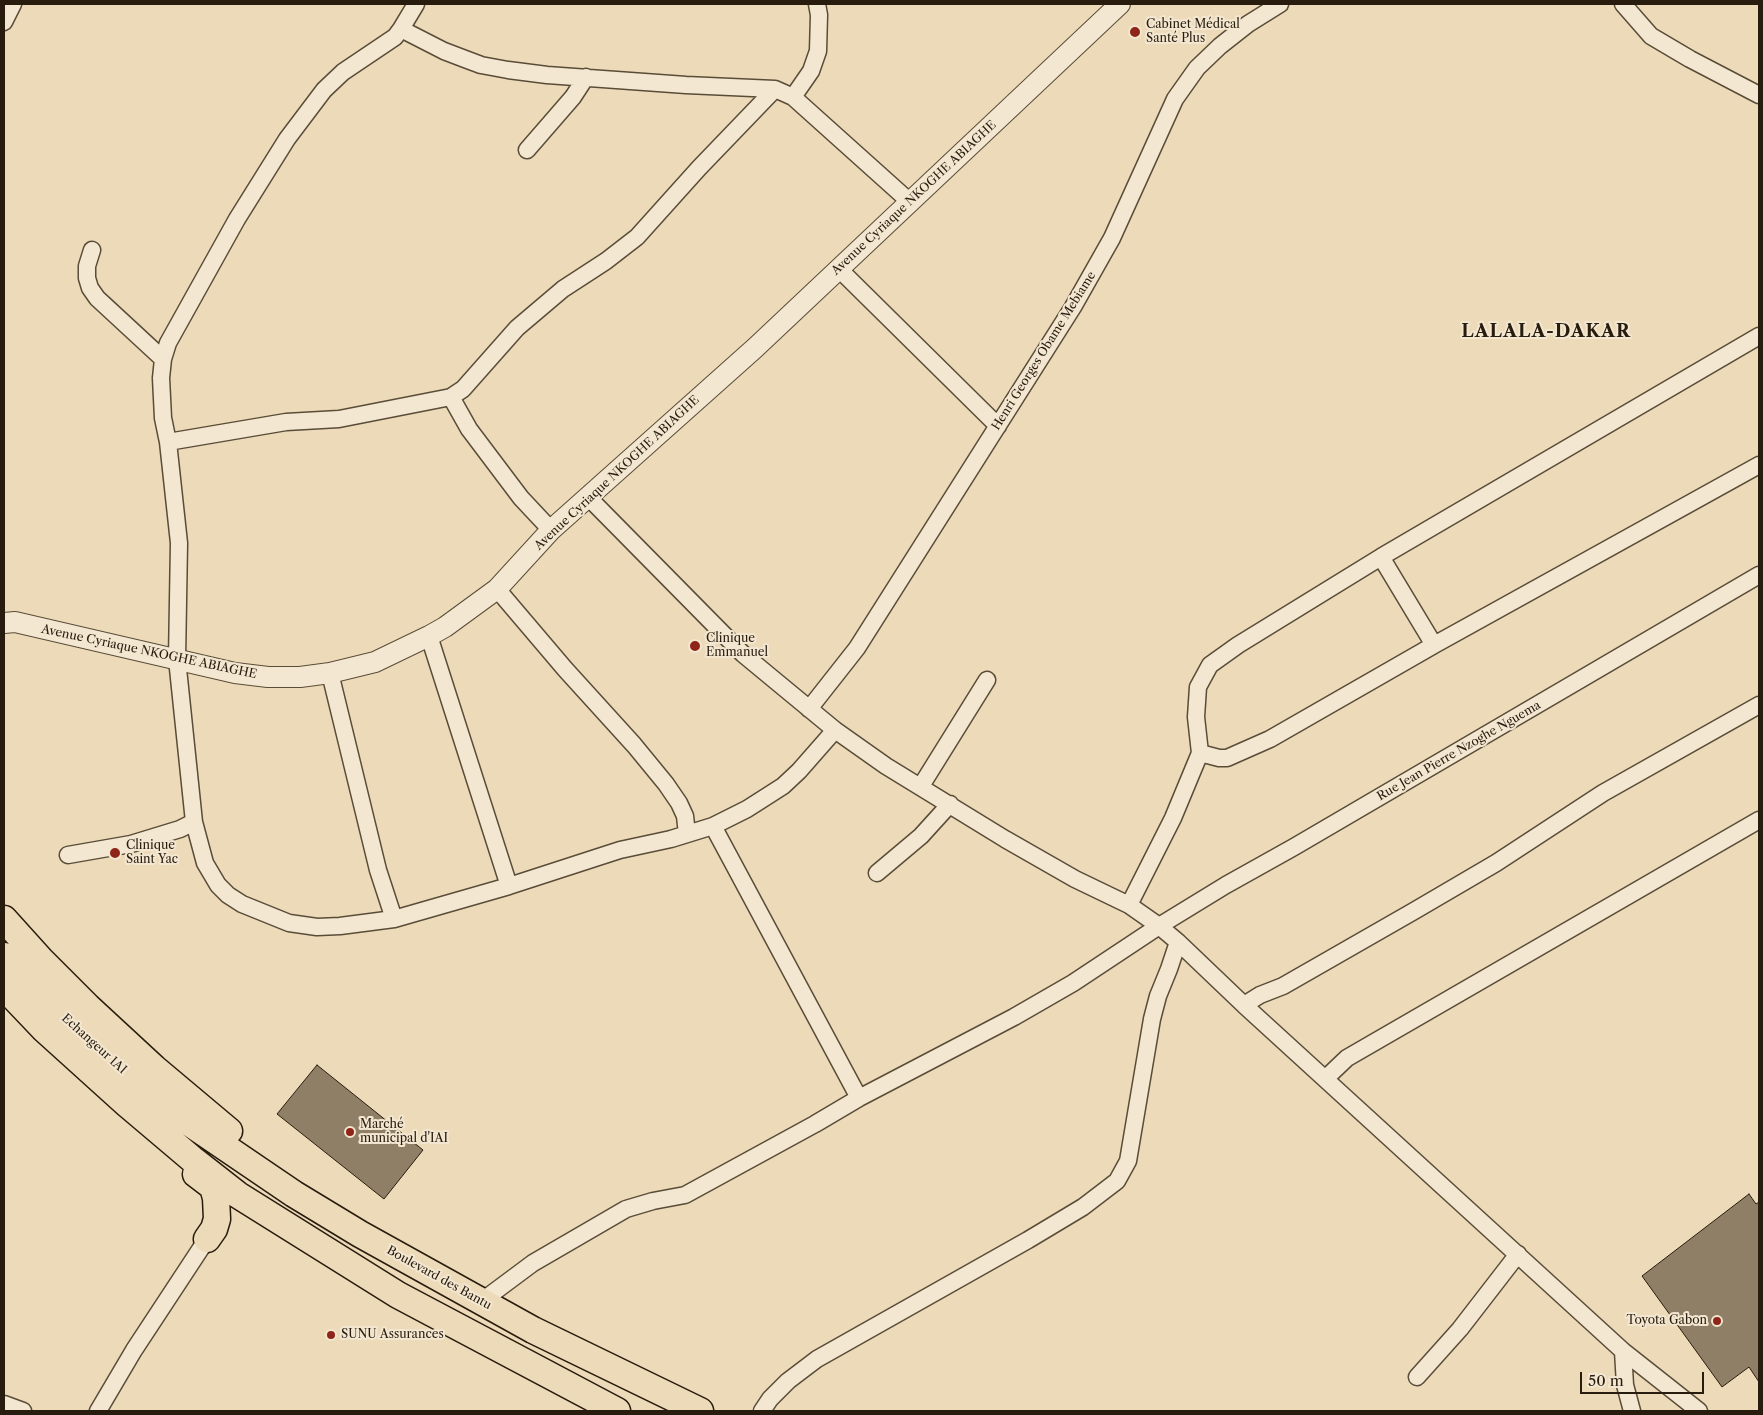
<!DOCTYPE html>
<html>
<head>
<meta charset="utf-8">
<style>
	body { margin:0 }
	#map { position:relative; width:1763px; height:1415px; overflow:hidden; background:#eddab8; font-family:"Libre Caslon Text",serif }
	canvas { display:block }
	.frame { position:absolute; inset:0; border:5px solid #281c0e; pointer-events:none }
	.scale { position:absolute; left:1580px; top:1372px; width:124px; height:22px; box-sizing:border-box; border:2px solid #281c0e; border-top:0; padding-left:6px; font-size:15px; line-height:18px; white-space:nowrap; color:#281c0e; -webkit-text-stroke:4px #f3e7d1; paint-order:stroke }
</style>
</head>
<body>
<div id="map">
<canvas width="1763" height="1415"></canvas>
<div class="frame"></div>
<div class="scale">50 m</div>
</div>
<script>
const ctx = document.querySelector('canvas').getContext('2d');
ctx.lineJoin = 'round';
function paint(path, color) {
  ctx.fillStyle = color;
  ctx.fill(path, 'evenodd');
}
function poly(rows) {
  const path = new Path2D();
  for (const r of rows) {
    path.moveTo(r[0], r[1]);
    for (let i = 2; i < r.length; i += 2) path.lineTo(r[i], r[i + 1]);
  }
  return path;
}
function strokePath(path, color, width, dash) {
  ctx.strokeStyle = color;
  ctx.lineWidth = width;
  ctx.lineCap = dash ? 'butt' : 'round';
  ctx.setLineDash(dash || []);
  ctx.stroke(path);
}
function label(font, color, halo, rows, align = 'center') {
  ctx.font = font + ' "Libre Caslon Text",serif';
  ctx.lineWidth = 4;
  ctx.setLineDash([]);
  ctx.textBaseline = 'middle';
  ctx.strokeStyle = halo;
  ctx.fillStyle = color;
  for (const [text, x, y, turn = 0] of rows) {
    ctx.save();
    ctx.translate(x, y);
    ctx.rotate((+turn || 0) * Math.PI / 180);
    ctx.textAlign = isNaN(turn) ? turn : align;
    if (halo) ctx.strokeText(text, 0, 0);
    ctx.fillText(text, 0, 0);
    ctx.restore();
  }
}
const building = poly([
	[317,1065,423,1150,384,1199,277,1114,317,1065],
	[1749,1194,1756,1204,1759,1202,1759,1382,1749,1367,1722,1387,1642,1276,1749,1194]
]);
paint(building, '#8e7f66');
strokePath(building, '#281c0e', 1);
const minor = poly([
	[416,4,401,29,395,37,343,72,324,90,287,139,237,219,168,343,163,359,161,378,163,418,168,442,179,543,177,659,194,822,205,863,218,885,228,895,242,904,289,923,317,927,340,926,394,919,509,886,620,850,671,839,713,826,747,809,783,786,799,771,835,730],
	[1623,4,1651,36,1690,59,1759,95],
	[4,22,13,4],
	[401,29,444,51,465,59,481,65,508,70,547,75,686,85,775,89,793,97,910,202],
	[793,97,811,71,818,51,819,15,817,4],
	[527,150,573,97,586,77],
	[92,250,87,266,87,278,90,288,97,298,163,359],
	[839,269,998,426],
	[451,397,469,429,521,498,551,530],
	[168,442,286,422,339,419,451,397,463,389,517,328,563,289,606,261,637,237,699,168,775,89],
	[588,497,743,654,835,730,886,766,1005,839,1075,879,1129,905,1159,926,1178,942,1244,1005,1623,1351,1699,1411],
	[1381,557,1434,645,1759,465],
	[497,589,565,669,634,745,666,784,679,803,685,816,687,834],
	[429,636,509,886],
	[330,673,378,870,394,919],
	[809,709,857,648,1073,307,1112,238,1175,99,1197,68,1220,46,1248,24,1280,4],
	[1200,753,1219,758,1227,758,1270,739,1434,645],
	[921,786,987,680],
	[713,826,859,1098],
	[68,855,131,844,180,829,194,822],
	[877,873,921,836,950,804],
	[1129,905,1173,818,1200,753,1196,717,1198,687,1210,665,1238,645,1381,557,1759,336],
	[1244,1005,1260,995,1283,986,1414,911,1496,863,1603,793,1759,705],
	[1326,1078,1347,1058,1759,820],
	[482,1301,533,1263,626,1209,653,1201,685,1195,815,1124,859,1098,1014,1017,1073,983,1159,926,1226,885,1294,847,1759,575],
	[1623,1351,1625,1385,1632,1411],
	[1417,1377,1460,1329,1518,1254],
	[4,1404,23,1411],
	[98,1411,134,1350,207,1239],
	[762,1411,770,1399,788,1381,817,1359,1028,1240,1083,1207,1117,1181,1128,1161,1152,1019,1158,996,1169,969,1178,942]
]);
const tertiary = poly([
	[4,623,15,622,235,673,268,677,300,677,330,673,375,662,429,636,445,627,497,589,551,530,755,348,1120,4]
]);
const trunk = poly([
	[4,919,41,960,88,1007,154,1068,229,1131],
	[4,956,56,1010,128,1075,191,1124,294,1194,360,1234,533,1330,700,1411],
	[4,987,44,1029,127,1104,192,1159,238,1195,398,1295,617,1411],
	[196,1174,213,1187,216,1198,217,1219,214,1229,207,1239]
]);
strokePath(minor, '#594c38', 19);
strokePath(tertiary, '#594c38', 22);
strokePath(trunk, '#281c0e', 29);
strokePath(minor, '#f3e7d1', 16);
strokePath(tertiary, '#f3e7d1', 20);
strokePath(trunk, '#eddab8', 26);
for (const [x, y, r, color] of [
	[1135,32,6,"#8f2418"],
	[695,646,6,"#8f2418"],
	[115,853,6,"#8f2418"],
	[350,1132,5,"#8f2418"],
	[1717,1321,5,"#8f2418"],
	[331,1335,5,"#8f2418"]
]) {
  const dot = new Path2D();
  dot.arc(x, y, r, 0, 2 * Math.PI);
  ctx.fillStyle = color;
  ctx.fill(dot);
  strokePath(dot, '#f3e7d1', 2);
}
label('12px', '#281c0e', '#f3e7d1', [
	["Cabinet Médical",1146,25],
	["Santé Plus",1146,39],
	["Clinique",706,639],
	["Emmanuel",706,653],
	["Clinique",126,846],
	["Saint Yac",126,860],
	["Marché",360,1125],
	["municipal d'IAI",360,1139],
	["Toyota Gabon",1707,1321,"right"],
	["SUNU Assurances",341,1335]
], 'left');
label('12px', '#281c0e', '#f3e7d1', [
	["Avenue Cyriaque NKOGHE ABIAGHE",914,198,-43],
	["Henri Georges Obame Mebiame",1044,351,-58],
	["Avenue Cyriaque NKOGHE ABIAGHE",617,473,-43],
	["Avenue Cyriaque NKOGHE ABIAGHE",149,652,12],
	["Rue Jean Pierre Nzoghe Nguema",1459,751,-30],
	["Echangeur IAI",94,1044,42],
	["Boulevard des Bantu",439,1278,29]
]);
ctx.letterSpacing = '1px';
label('bold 18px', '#281c0e', '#f3e7d1', [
	["LALALA-DAKAR",1546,332]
]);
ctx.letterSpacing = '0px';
</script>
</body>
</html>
